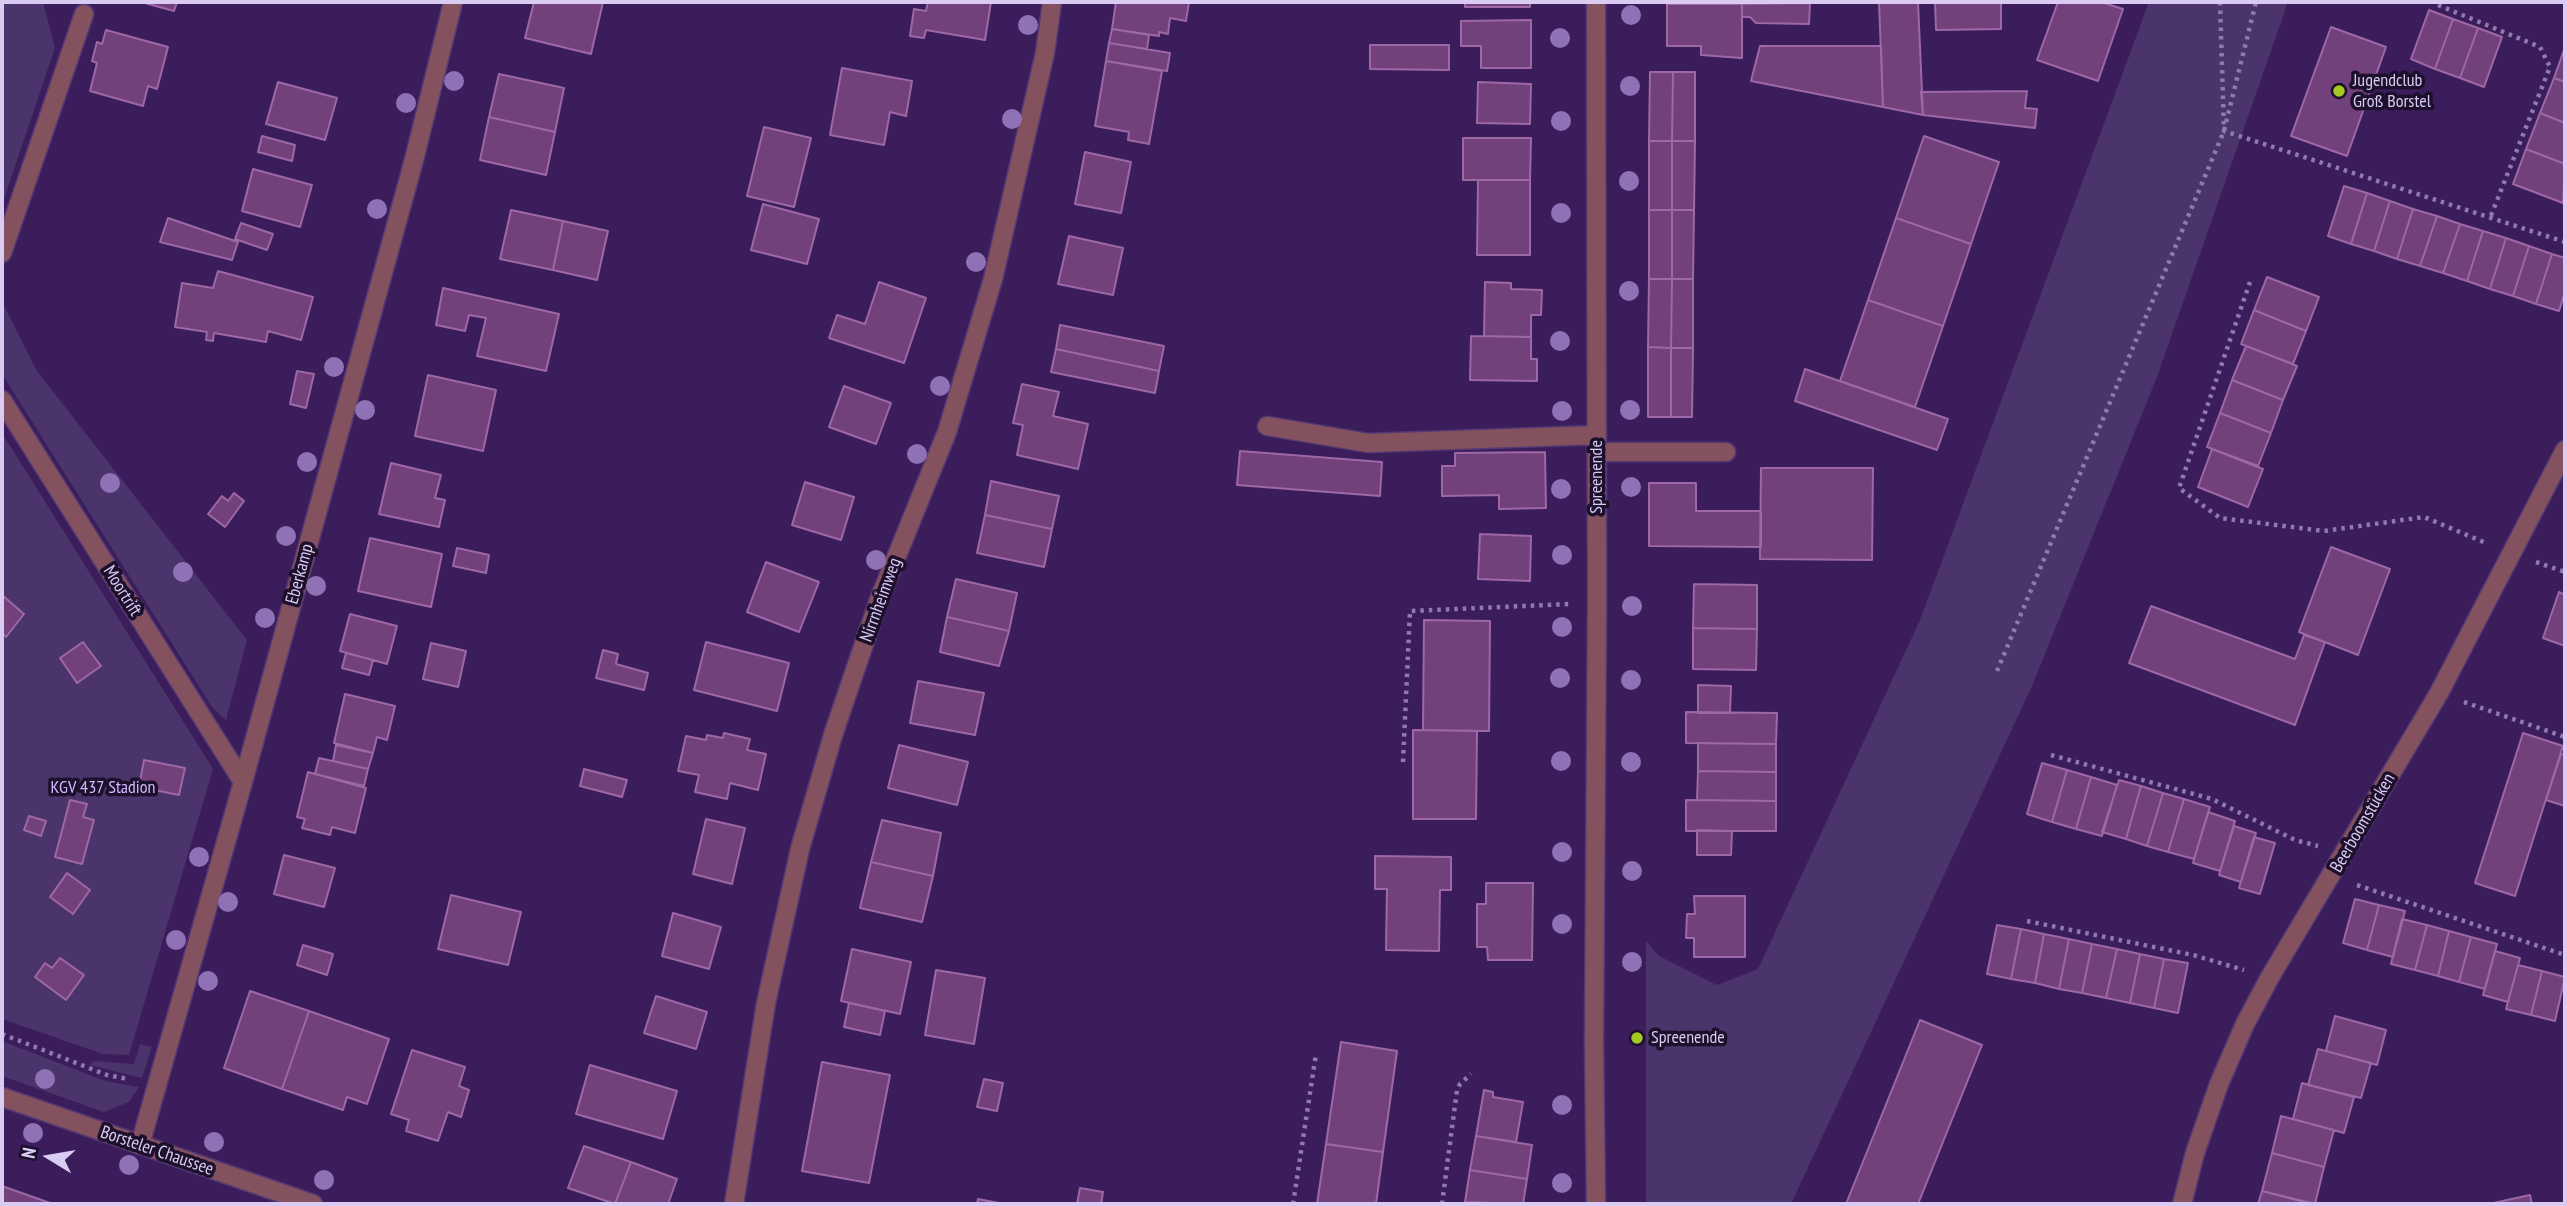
<!DOCTYPE html>
<html>
<head>
<meta charset="utf-8">
<style>
	body { margin:0 }
	#map { position:relative; width:2567px; height:1206px; overflow:hidden; background:#3b1d5c; font-family:"PT Sans Narrow",sans-serif }
	canvas { display:block }
	.frame { position:absolute; inset:0; border:4px solid #d9cbf1; pointer-events:none }
	.north { position:absolute; left:14px; top:1122px; width:70px; height:70px; -webkit-text-stroke:5px #1c102c; paint-order:stroke; rotate:281deg; font-size:19px; font-weight:700; line-height:28px; text-align:center; color:#d9cbf1 }
	.north::after { content:''; display:block; margin:auto; width:24px; height:32px; background:#d9cbf1; clip-path:polygon(50% 0,100% 100%,50% 72%,0 100%) }
</style>
</head>
<body>
<div id="map">
<canvas width="2567" height="1206"></canvas>
<div class="frame"></div>
<div class="north">N</div>
</div>
<script>
const ctx = document.querySelector('canvas').getContext('2d');
ctx.lineJoin = 'round';
function paint(path, color) {
  ctx.fillStyle = color;
  ctx.fill(path, 'evenodd');
}
function poly(rows) {
  const path = new Path2D();
  for (const r of rows) {
    path.moveTo(r[0], r[1]);
    for (let i = 2; i < r.length; i += 2) path.lineTo(r[i], r[i + 1]);
  }
  return path;
}
function strokePath(path, color, width, dash) {
  ctx.strokeStyle = color;
  ctx.lineWidth = width;
  ctx.lineCap = dash ? 'butt' : 'round';
  ctx.setLineDash(dash || []);
  ctx.stroke(path);
}
function label(font, color, halo, rows, align = 'center') {
  ctx.font = font + ' "PT Sans Narrow",sans-serif';
  ctx.lineWidth = 7;
  ctx.setLineDash([]);
  ctx.textBaseline = 'middle';
  ctx.strokeStyle = halo;
  ctx.fillStyle = color;
  for (const [text, x, y, turn = 0] of rows) {
    ctx.save();
    ctx.translate(x, y);
    ctx.rotate((+turn || 0) * Math.PI / 180);
    ctx.textAlign = isNaN(turn) ? turn : align;
    if (halo) ctx.strokeText(text, 0, 0);
    ctx.fillText(text, 0, 0);
    ctx.restore();
  }
}
paint(poly([
	[2,2,43,2,55,48,2,205],
	[2149,2,2288,2,2157,377,2032,686,1791,1204,1646,1204,1646,941,1659,956,1717,985,1758,969,1920,620],
	[2,301,37,371,247,640,226,720,212,707,2,374],
	[2,433,213,769,129,1055,103,1054,2,1019],
	[2,1041,105,1081,139,1087,129,1102,104,1112,2,1076],
	[140,1044,152,1047,142,1078,90,1065,93,1061,134,1064]
]), '#4b336b');
const building = poly([
	[141,2,177,2,174,11,141,2],
	[534,2,603,2,591,54,525,38,534,2],
	[928,2,991,2,985,40,926,30,924,38,910,36,914,9,926,11,928,2],
	[1116,2,1189,2,1186,21,1170,18,1168,34,1159,32,1159,36,1112,29,1116,2],
	[1465,2,1530,2,1530,7,1465,7,1465,2],
	[1879,2,1918,2,1923,115,1883,107,1879,2],
	[1935,2,2001,2,2001,29,1936,30,1935,2],
	[2058,2,2101,2,2123,9,2098,81,2037,60,2058,2],
	[1810,3,1809,24,1756,23,1750,17,1742,17,1742,4,1810,3],
	[1667,4,1742,4,1742,58,1701,55,1701,46,1667,46,1667,4],
	[2429,10,2453,19,2435,69,2411,59,2429,10],
	[2453,19,2478,28,2460,78,2435,69,2453,19],
	[1531,20,1531,68,1481,68,1481,46,1461,46,1461,21,1531,20],
	[2331,27,2386,47,2347,156,2291,136,2331,27],
	[2478,28,2502,37,2484,87,2460,78,2478,28],
	[1112,29,1149,35,1147,49,1109,43,1112,29],
	[106,30,168,47,157,89,148,86,143,106,90,91,97,63,92,61,97,42,102,44,106,30],
	[1109,43,1170,53,1167,71,1106,61,1109,43],
	[1370,45,1449,45,1449,70,1370,69,1370,45],
	[1760,46,1881,46,1883,107,1751,81,1760,46],
	[2565,47,2565,82,2554,78,2565,47],
	[1106,61,1162,71,1149,144,1128,140,1129,132,1095,126,1106,61],
	[842,68,912,81,906,116,890,112,884,145,830,135,842,68],
	[1650,72,1673,72,1672,141,1649,141,1650,72],
	[1673,72,1695,72,1695,141,1672,141,1673,72],
	[499,74,564,88,555,132,489,117,499,74],
	[2554,78,2565,82,2565,123,2540,113,2554,78],
	[278,82,337,98,325,140,266,124,278,82],
	[1478,82,1531,84,1530,124,1477,123,1478,82],
	[2027,91,2025,108,2037,109,2035,128,1923,115,1921,92,2027,91],
	[2540,113,2565,123,2565,164,2526,149,2540,113],
	[489,117,555,132,546,175,480,160,489,117],
	[764,127,811,138,794,207,747,196,764,127],
	[262,136,295,145,292,161,258,152,262,136],
	[1924,136,1999,162,1971,244,1896,218,1924,136],
	[1463,138,1531,138,1530,180,1463,180,1463,138],
	[1649,141,1672,141,1672,210,1649,210,1649,141],
	[1672,141,1695,141,1694,210,1672,210,1672,141],
	[2526,149,2565,164,2563,203,2513,184,2526,149],
	[1085,152,1131,162,1121,213,1075,204,1085,152],
	[253,169,312,185,300,227,242,211,253,169],
	[1478,180,1530,180,1530,255,1477,255,1478,180],
	[2344,186,2367,193,2351,244,2328,236,2344,186],
	[2367,193,2390,201,2374,251,2351,244,2367,193],
	[2390,201,2413,209,2397,259,2374,251,2390,201],
	[763,204,819,219,807,264,751,250,763,204],
	[2413,209,2437,216,2420,266,2397,259,2413,209],
	[511,210,563,221,553,270,500,259,511,210],
	[1649,210,1672,210,1672,279,1649,279,1649,210],
	[1672,210,1694,210,1693,279,1672,279,1672,210],
	[2437,216,2460,224,2443,273,2420,266,2437,216],
	[168,218,238,242,232,260,160,242,168,218],
	[1896,218,1971,244,1943,326,1868,300,1896,218],
	[563,221,608,231,597,280,553,270,563,221],
	[241,223,273,234,267,250,235,239,241,223],
	[2460,224,2483,231,2467,281,2443,273,2460,224],
	[2483,231,2506,238,2490,289,2467,281,2483,231],
	[1069,236,1123,248,1113,295,1058,284,1069,236],
	[2506,238,2529,246,2513,296,2490,289,2506,238],
	[2529,246,2552,254,2536,304,2513,296,2529,246],
	[2552,254,2565,258,2565,292,2559,311,2536,304,2552,254],
	[218,271,313,297,301,340,268,331,266,342,214,333,213,341,206,340,207,332,175,327,182,283,213,288,218,271],
	[2267,277,2319,297,2306,331,2254,310,2267,277],
	[1649,279,1672,279,1671,348,1648,347,1649,279],
	[1672,279,1693,279,1693,348,1671,348,1672,279],
	[879,282,926,298,904,363,829,338,837,315,865,324,879,282],
	[1485,282,1511,283,1511,289,1542,290,1541,315,1531,315,1531,337,1484,336,1485,282],
	[443,288,559,314,546,371,477,356,486,318,469,315,465,331,436,325,443,288],
	[1868,300,1943,326,1915,407,1840,381,1868,300],
	[2254,310,2306,331,2293,364,2241,344,2254,310],
	[1060,325,1164,346,1159,371,1056,349,1060,325],
	[1471,336,1531,337,1531,359,1537,359,1537,381,1470,380,1471,336],
	[2246,346,2297,366,2283,400,2232,380,2246,346],
	[1648,347,1671,348,1671,417,1648,417,1648,347],
	[1671,348,1693,348,1692,417,1671,417,1671,348],
	[1056,349,1159,371,1155,393,1051,372,1056,349],
	[1805,369,1948,419,1937,450,1795,401,1805,369],
	[297,371,314,374,306,408,290,404,297,371],
	[428,375,496,390,483,451,415,436,428,375],
	[2232,380,2283,400,2271,433,2220,413,2232,380],
	[1022,384,1059,392,1053,416,1088,424,1078,469,1017,455,1023,425,1013,423,1022,384],
	[844,386,891,403,876,444,829,427,844,386],
	[2220,413,2271,433,2258,466,2207,447,2220,413],
	[2212,449,2263,469,2248,507,2198,487,2212,449],
	[1240,451,1382,462,1380,496,1237,485,1240,451],
	[1545,452,1546,508,1499,509,1499,495,1442,496,1442,466,1455,466,1455,453,1545,452],
	[391,463,441,475,435,498,445,500,439,527,379,514,391,463],
	[1761,468,1873,468,1872,560,1760,559,1761,468],
	[991,481,1059,496,1052,529,985,515,991,481],
	[805,482,854,497,841,540,792,525,805,482],
	[1649,483,1696,483,1696,511,1761,511,1761,547,1649,546,1649,483],
	[234,493,244,501,225,527,208,514,222,496,228,501,234,493],
	[985,515,1052,529,1044,567,977,553,985,515],
	[1480,534,1531,536,1530,581,1478,579,1480,534],
	[370,538,442,554,431,607,358,591,370,538],
	[2331,547,2390,569,2358,655,2299,632,2331,547],
	[457,548,489,555,486,573,453,566,457,548],
	[766,562,819,582,799,632,747,612,766,562],
	[956,579,1017,593,1009,631,947,617,956,579],
	[1694,584,1757,585,1757,629,1693,628,1694,584],
	[2559,592,2565,595,2565,646,2543,638,2559,592],
	[2,595,24,614,6,637,2,633,2,595],
	[2151,606,2295,659,2304,635,2325,642,2295,725,2129,663,2151,606],
	[350,614,397,626,387,664,340,651,350,614],
	[947,617,1009,631,999,666,940,652,947,617],
	[1424,620,1490,621,1489,731,1423,730,1424,620],
	[1693,628,1757,629,1756,670,1693,669,1693,628],
	[83,642,101,666,77,683,60,658,83,642],
	[706,642,789,663,777,711,694,690,706,642],
	[431,643,466,651,458,687,423,679,431,643],
	[603,650,618,654,616,664,648,673,644,690,596,678,603,650],
	[346,653,373,660,369,675,342,668,346,653],
	[918,681,984,693,975,735,910,723,918,681],
	[1698,685,1731,686,1730,713,1698,713,1698,685],
	[345,694,395,706,387,740,377,737,373,753,334,743,345,694],
	[1686,712,1777,713,1776,744,1686,743,1686,712],
	[1413,730,1477,731,1476,819,1413,819,1413,730],
	[724,733,750,739,747,750,766,754,758,790,730,783,727,799,695,792,699,775,678,771,686,736,706,740,707,735,723,738,724,733],
	[2523,733,2563,746,2515,896,2475,883,2523,733],
	[1698,743,1776,744,1776,772,1698,771,1698,743],
	[336,745,373,753,368,769,333,761,336,745],
	[899,745,968,762,957,805,888,788,899,745],
	[2561,754,2565,755,2565,806,2546,800,2561,754],
	[319,758,368,769,364,786,315,774,319,758],
	[144,760,185,768,179,795,139,787,144,760],
	[2042,763,2067,770,2052,822,2027,814,2042,763],
	[584,769,627,780,622,797,580,786,584,769],
	[2067,770,2091,777,2076,829,2052,822,2067,770],
	[1698,771,1776,772,1776,801,1697,800,1698,771],
	[308,772,366,788,355,833,332,827,330,835,302,828,305,819,297,817,308,772],
	[2091,777,2117,785,2102,836,2076,829,2091,777],
	[2119,780,2141,786,2126,839,2102,832,2119,780],
	[2141,786,2163,793,2147,846,2126,839,2141,786],
	[2163,793,2184,799,2168,852,2147,846,2163,793],
	[2184,799,2210,807,2194,859,2168,852,2184,799],
	[70,800,87,804,83,817,94,820,82,864,55,857,70,800],
	[1686,800,1776,801,1776,831,1686,831,1686,800],
	[2208,812,2235,821,2220,871,2193,863,2208,812],
	[29,816,46,821,41,836,24,830,29,816],
	[706,819,745,828,732,884,693,874,706,819],
	[882,820,941,833,933,876,871,862,882,820],
	[2234,826,2256,833,2241,882,2219,875,2234,826],
	[1697,830,1732,831,1731,855,1697,855,1697,830],
	[2254,837,2275,843,2260,894,2239,888,2254,837],
	[284,855,335,868,324,907,274,894,284,855],
	[1375,856,1451,857,1451,890,1440,890,1439,951,1386,950,1387,889,1375,889,1375,856],
	[871,862,933,876,922,922,860,908,871,862],
	[67,873,90,890,73,914,50,897,67,873],
	[1486,883,1533,883,1532,960,1488,960,1487,947,1477,947,1477,904,1486,904,1486,883],
	[451,895,521,912,508,965,438,949,451,895],
	[1694,896,1745,896,1745,957,1694,957,1694,938,1686,938,1687,914,1695,914,1694,896],
	[2355,899,2379,905,2367,950,2343,943,2355,899],
	[2379,905,2405,911,2393,957,2367,950,2379,905],
	[673,913,721,927,709,969,662,956,673,913],
	[2402,919,2427,925,2415,970,2391,964,2402,919],
	[1997,925,2021,929,2011,979,1987,974,1997,925],
	[2427,925,2449,931,2438,976,2415,970,2427,925],
	[2021,929,2044,934,2035,983,2011,979,2021,929],
	[2449,931,2471,937,2459,982,2438,976,2449,931],
	[2044,934,2069,939,2059,989,2035,983,2044,934],
	[2471,937,2497,944,2485,989,2459,982,2471,937],
	[2069,939,2092,944,2082,993,2059,989,2069,939],
	[2092,944,2117,949,2106,998,2082,993,2092,944],
	[303,945,333,954,327,975,297,965,303,945],
	[852,949,911,962,900,1014,841,1001,852,949],
	[2117,949,2140,954,2130,1003,2106,998,2117,949],
	[2495,951,2520,958,2508,1002,2483,995,2495,951],
	[2140,954,2164,959,2154,1008,2130,1003,2140,954],
	[60,958,84,975,66,1000,35,977,45,963,52,968,60,958],
	[2164,959,2188,963,2178,1013,2154,1008,2164,959],
	[2518,965,2542,971,2531,1015,2506,1009,2518,965],
	[936,970,985,978,974,1044,925,1035,936,970],
	[2542,971,2565,977,2555,1021,2531,1015,2542,971],
	[250,991,309,1011,282,1089,224,1068,250,991],
	[656,996,707,1012,696,1049,644,1033,656,996],
	[849,1003,885,1011,880,1035,844,1027,849,1003],
	[309,1011,389,1039,367,1104,347,1097,343,1110,282,1089,309,1011],
	[2335,1016,2386,1030,2377,1065,2326,1051,2335,1016],
	[1920,1020,1982,1045,1918,1204,1846,1204,1920,1020],
	[1341,1042,1397,1051,1383,1152,1326,1144,1341,1042],
	[2318,1049,2371,1063,2361,1098,2308,1085,2318,1049],
	[412,1050,465,1067,459,1086,469,1090,461,1117,448,1112,438,1141,406,1131,409,1120,391,1114,412,1050],
	[822,1062,890,1075,869,1183,802,1171,822,1062],
	[590,1065,677,1091,663,1139,576,1114,590,1065],
	[984,1079,1003,1083,997,1111,977,1107,984,1079],
	[2302,1083,2354,1097,2344,1133,2293,1119,2302,1083],
	[1484,1090,1493,1092,1493,1097,1523,1102,1516,1142,1476,1136,1484,1090],
	[2281,1116,2334,1130,2324,1167,2272,1153,2281,1116],
	[1476,1136,1532,1145,1527,1179,1470,1170,1476,1136],
	[1326,1144,1383,1152,1376,1204,1317,1204,1326,1144],
	[584,1146,631,1162,615,1204,568,1188,584,1146],
	[2272,1153,2324,1167,2315,1204,2262,1191,2272,1153],
	[631,1162,677,1179,668,1204,615,1204,631,1162],
	[1470,1170,1527,1179,1523,1204,1465,1202,1470,1170],
	[2,1186,50,1203,51,1204,2,1204,2,1186],
	[1080,1188,1103,1192,1101,1204,1077,1204,1080,1188],
	[2262,1191,2312,1204,2258,1204,2262,1191],
	[2530,1195,2532,1204,2489,1204,2530,1195],
	[978,1199,1004,1204,977,1204,978,1199]
]);
paint(building, '#72407a');
strokePath(building, '#9d68a5', 2);
const minor = poly([
	[1596,2,1597,603,1594,1041,1596,1204],
	[2,253,84,14],
	[2,400,243,782],
	[1267,426,1368,443,1597,435],
	[1597,452,1726,452],
	[2,1097,313,1204],
	[140,1145,243,782,414,160,453,2],
	[734,1204,766,1003,800,849,833,735,879,600,947,432,993,279,1045,53,1052,2],
	[2182,1204,2195,1153,2219,1084,2245,1024,2270,977,2439,693,2565,450]
]);
strokePath(minor, '#543974', 21);
strokePath(poly([
	[2220,2,2224,131,2565,242],
	[2438,5,2540,47,2550,67,2490,218],
	[2250,282,2179,488,2220,518,2324,531,2424,517,2486,543],
	[2536,562,2565,572],
	[1997,671,2224,131,2256,2],
	[2464,702,2565,737],
	[2051,755,2212,799,2295,840,2318,846],
	[1403,762,1410,611,1569,604],
	[2357,885,2565,955],
	[2027,921,2193,955,2244,970],
	[2,1034,107,1075,128,1079],
	[1293,1204,1316,1054],
	[1442,1204,1457,1090,1460,1084,1471,1074]
]), '#8f7aac', 4.5, [3.5, 5]);
strokePath(minor, '#84515f', 18);
ctx.fillStyle = '#8f72b6';
for (const [x, y] of [
	[1631,15],
	[1028,25],
	[1560,38],
	[454,81],
	[1630,86],
	[406,103],
	[1012,119],
	[1561,121],
	[1629,181],
	[377,209],
	[1561,213],
	[976,262],
	[1629,291],
	[1560,341],
	[334,367],
	[940,386],
	[365,410],
	[1630,410],
	[1562,411],
	[917,454],
	[307,462],
	[110,483],
	[1631,487],
	[1561,489],
	[286,536],
	[1562,555],
	[876,560],
	[183,572],
	[316,586],
	[1632,606],
	[265,618],
	[1562,627],
	[1560,678],
	[1631,680],
	[1561,761],
	[1631,762],
	[1562,852],
	[199,857],
	[1632,871],
	[228,902],
	[1562,924],
	[176,940],
	[1632,962],
	[208,981],
	[45,1079],
	[1562,1105],
	[33,1133],
	[214,1142],
	[129,1165],
	[324,1180],
	[1562,1183]
]) {
  ctx.beginPath();
  ctx.arc(x, y, 10, 0, 2 * Math.PI);
  ctx.fill();
}
for (const [x, y, r, color] of [
	[2339,91,7,"#a4c824"],
	[1637,1038,7,"#a4c824"]
]) {
  const dot = new Path2D();
  dot.arc(x, y, r, 0, 2 * Math.PI);
  ctx.fillStyle = color;
  ctx.fill(dot);
  strokePath(dot, '#1c102c', 2.5);
}
label('18px', '#d9cbf1', '#1c102c', [
	["Jugendclub",2353,81],
	["Groß Borstel",2353,102],
	["Spreenende",1651,1038]
], 'left');
label('18px', '#d9cbf1', '#1c102c', [
	["Spreenende",1597,477,-90],
	["Eberkamp",300,574,-75],
	["Moortrift",122,591,58],
	["Nirrnheimweg",881,600,-70],
	["Beerboomstücken",2363,823,-60],
	["Borsteler Chaussee",157,1151,19]
]);
label('18px', '#d3b7ff', '#1c102c', [
	["KGV 437 Stadion",103,788]
]);
</script>
</body>
</html>
